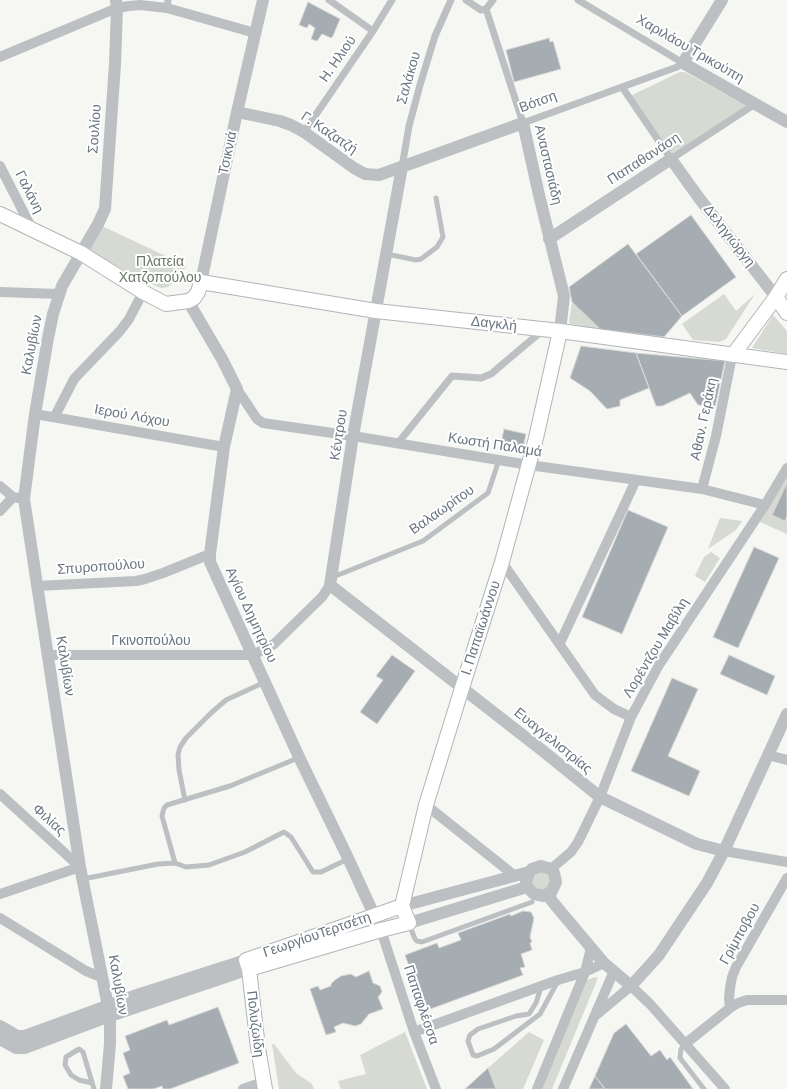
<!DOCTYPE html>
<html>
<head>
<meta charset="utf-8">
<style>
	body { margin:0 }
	canvas { display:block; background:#f6f6f3 }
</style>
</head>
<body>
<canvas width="787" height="1089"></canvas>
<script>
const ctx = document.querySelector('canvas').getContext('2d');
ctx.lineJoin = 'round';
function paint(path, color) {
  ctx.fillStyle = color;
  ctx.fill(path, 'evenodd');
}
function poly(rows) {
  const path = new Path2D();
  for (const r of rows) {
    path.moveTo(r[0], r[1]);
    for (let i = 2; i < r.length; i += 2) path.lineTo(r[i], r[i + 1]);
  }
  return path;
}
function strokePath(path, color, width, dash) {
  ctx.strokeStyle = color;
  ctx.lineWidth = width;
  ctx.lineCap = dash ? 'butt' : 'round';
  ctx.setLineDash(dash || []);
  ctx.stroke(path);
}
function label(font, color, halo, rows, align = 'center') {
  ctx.font = font + ' Rubik,sans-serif';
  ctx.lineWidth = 4;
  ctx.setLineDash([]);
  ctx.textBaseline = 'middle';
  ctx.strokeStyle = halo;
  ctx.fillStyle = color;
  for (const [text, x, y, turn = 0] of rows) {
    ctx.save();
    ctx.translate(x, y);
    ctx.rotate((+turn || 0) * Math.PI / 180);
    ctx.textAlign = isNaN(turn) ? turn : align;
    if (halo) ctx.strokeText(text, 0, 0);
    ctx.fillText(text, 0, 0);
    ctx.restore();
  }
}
paint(poly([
	[680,72,685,72,747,106,670,156,630,96],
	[102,226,187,266,178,277,168,287,161,288,156,286,90,253,87,249],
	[724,294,736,311,755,294,726,339,719,342,693,340,682,324],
	[572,302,600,329,570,324,569,322],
	[773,315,787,331,787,354,752,348],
	[787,478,787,534,760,522],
	[720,518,742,521,736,530,708,549],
	[711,552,720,558,705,582,695,576,704,557],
	[539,869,552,876,548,890,534,891,530,876],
	[595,977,598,978,552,1089,542,1089,587,980],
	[405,1032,427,1089,341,1089,338,1081,366,1074,360,1055],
	[529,1032,544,1040,523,1089,496,1089,488,1068],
	[272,1044,274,1044,296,1073,312,1084,314,1089,279,1089]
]), '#d6dad3');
const building = poly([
	[308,2,340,19,333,36,331,38,322,34,317,41,311,39,315,28,309,24,307,28,299,25,308,2],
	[549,38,550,42,553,41,561,69,514,82,506,50,549,38],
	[691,215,736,277,682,316,636,254,691,215],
	[628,244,682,316,664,337,600,329,572,302,569,287,628,244],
	[581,346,636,353,649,388,620,400,620,406,607,409,590,391,570,378,581,346],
	[636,353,725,361,715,407,698,405,690,393,662,406,656,406,636,353],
	[504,429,526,434,523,448,501,443,504,429],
	[787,483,787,515,785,521,772,515,787,483],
	[628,510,668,527,622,634,582,617,628,510],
	[754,547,779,558,738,648,713,637,754,547],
	[392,655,415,671,377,724,360,712,383,680,376,676,392,655],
	[729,655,775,676,767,695,720,674,729,655],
	[672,678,698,689,668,756,700,771,689,796,631,771,672,678],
	[523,911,531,912,534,918,530,937,532,942,530,943,532,950,521,954,525,967,520,968,523,975,425,1011,405,955,437,943,439,948,461,940,458,933,510,914,511,916,523,911],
	[369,971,373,983,380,986,382,992,378,997,383,1009,369,1014,361,1024,355,1026,343,1023,334,1027,336,1032,326,1035,310,989,318,986,320,990,331,986,331,984,335,980,341,976,351,974,356,977,369,971],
	[218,1007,239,1063,170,1089,163,1089,162,1086,153,1089,128,1089,123,1076,130,1073,123,1053,130,1050,125,1036,167,1020,169,1025,218,1007],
	[626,1024,651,1056,660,1050,667,1060,670,1057,693,1089,605,1089,595,1076,614,1033,626,1024],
	[488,1068,496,1089,465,1089,488,1068],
	[595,1076,605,1089,589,1089,595,1076]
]);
paint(building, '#a6adb2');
strokePath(building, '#d7d7d6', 1);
const secondary = poly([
	[0,214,81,253,143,292,166,304,188,301,194,298,198,292,201,282,376,311,560,331,787,362],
	[776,297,787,313],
	[733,355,776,297,787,279],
	[249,969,381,930,409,923,402,906,426,805,462,688,502,562,536,438,560,331],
	[265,1089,258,1048,249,969,246,960,402,906]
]);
strokePath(secondary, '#b1b5b9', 16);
strokePath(poly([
	[387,254,416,260,421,259,437,247,443,237,436,198],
	[333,577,423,541,488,493,499,460],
	[185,800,179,770,178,755,180,747,186,738,211,713,226,700,265,682],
	[175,863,162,816,164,808,167,805,230,786,298,758],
	[83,879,158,864,175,863,186,867,209,865,245,852,284,832,291,837,313,872,321,872,348,859],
	[409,924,415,939,417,941,422,942,532,902],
	[541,987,536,1003,529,1014,516,1016,478,1029,470,1035,468,1041,473,1055,477,1056,494,1049,540,1014,558,981],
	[685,1044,681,1049,680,1058,704,1089],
	[92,1083,79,1080,71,1075,65,1065,66,1057,79,1049,83,1052,94,1089]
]), '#bcc0c3', 5);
strokePath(poly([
	[329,0,373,31],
	[466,0,481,10,486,9],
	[167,8,168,0],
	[486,9,523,123,677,67,683,63,578,0],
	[486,9,493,0],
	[622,87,671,159,755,104],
	[304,132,373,31,392,0],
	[402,167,409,126,420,85,435,36,451,0],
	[398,443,452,376,481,378,491,374,543,330]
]), '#bcc0c3', 7);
strokePath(poly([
	[0,57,117,8,129,6,140,5,167,8,255,33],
	[0,166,33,231],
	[0,292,59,294],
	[237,389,257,419,263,423,353,436,529,465,702,489,765,505],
	[35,414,224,447],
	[55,416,74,379,120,331,129,319,143,292],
	[0,486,13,497],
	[702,489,716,436,731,361,733,355],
	[0,511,13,497,24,499],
	[502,562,595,695,614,709,631,717],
	[37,586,136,581,145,579,163,573,210,554],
	[560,643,636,480],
	[48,655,253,655,274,644,322,597,330,585],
	[768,755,787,760],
	[0,794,80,867,0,894],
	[426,805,515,876],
	[724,851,787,862],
	[551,869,571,852,578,842,600,797,631,717,659,665,765,505,787,468],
	[0,918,86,971,101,977],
	[381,930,414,1032,436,1089],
	[730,1008,729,999,730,988,732,977,736,967,787,878],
	[595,1016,631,986,650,1004,725,1089],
	[414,1032,558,980,585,972,604,963],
	[685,1044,730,1008,738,1003,747,1000,787,1000],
	[243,1089,263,1082],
	[537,1089,585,972,591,948],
	[563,1089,614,971]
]), '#bcc0c3', 10);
strokePath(poly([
	[722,0,683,63,787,122],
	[237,112,280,121,291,125,304,132,354,168,365,174,379,175,523,123,539,195,564,296,560,331],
	[402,167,353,436,330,585,543,751,600,797,697,844,724,851],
	[549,239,671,159,699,198,776,297],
	[201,282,237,112,263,0],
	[188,301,222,359,237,389,224,447,210,554,210,562,299,757,348,858,381,930],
	[548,894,552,901,561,912,604,963,631,986,659,955,707,883,724,851,787,714],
	[402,906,529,872,532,869,541,866,551,869,554,873,556,882,552,891,544,896,534,894,527,887,526,882,529,872],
	[409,923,527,887],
	[0,1026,17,1036,25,1036,137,995,246,960],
	[0,1039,16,1048,25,1048,110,1016,249,969],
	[106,1089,110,1044,110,1016,80,867,24,499,35,414,48,338,53,314,62,286,98,224,105,209,115,64,117,8,116,0]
]), '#bcc0c3', 12);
strokePath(secondary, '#fff', 14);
label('14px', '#697681', '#fff', [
	["Χαριλάου Τρικούπη",690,49,30],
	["Η. Ηλιού",338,59,-55],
	["Σαλάκου",409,78,-74],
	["Βότση",538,102,-20],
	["Σουλίου",95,129,-86],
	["Γ. Καζατζή",329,133,34],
	["Τσικνιά",228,153,-78],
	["Παπαθανάση",644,159,-33],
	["Αναστασιάδη",548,165,77],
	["Γαλάνη",29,192,63],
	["Δεληγιώργη",729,236,52],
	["Δαγκλή",494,324,6],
	["Καλυβίων",32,345,-79],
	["Ιερού Λόχου",132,416,10],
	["Αθαν. Γεράκη",704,419,-78],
	["Κέντρου",339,435,-81],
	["Κωστή Παλαμά",495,445,9],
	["Βαλαωρίτου",442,510,-35],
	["Σπυροπούλου",101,567,-4],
	["Αγίου Δημητρίου",251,615,65],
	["Ι. Παπαϊωάννου",481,628,-72],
	["Γκινοπούλου",151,641],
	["Λορέντζου Μαβίλη",656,648,-59],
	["Καλυβίων",65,666,81],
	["Ευαγγελιστρίας",553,741,39],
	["Φιλίας",49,820,42],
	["Γρίμποβου",740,934,-61],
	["ΓεωργίουΤερτσέτη",317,935,-19],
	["Καλυβίων",118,985,80],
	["Παπαφλέσσα",421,1005,71],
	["Πολυζωίδη",255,1024,83]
]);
label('14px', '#6a7967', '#fff', [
	["Πλατεία",160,262],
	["Χατζοπούλου",160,278]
]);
</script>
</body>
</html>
